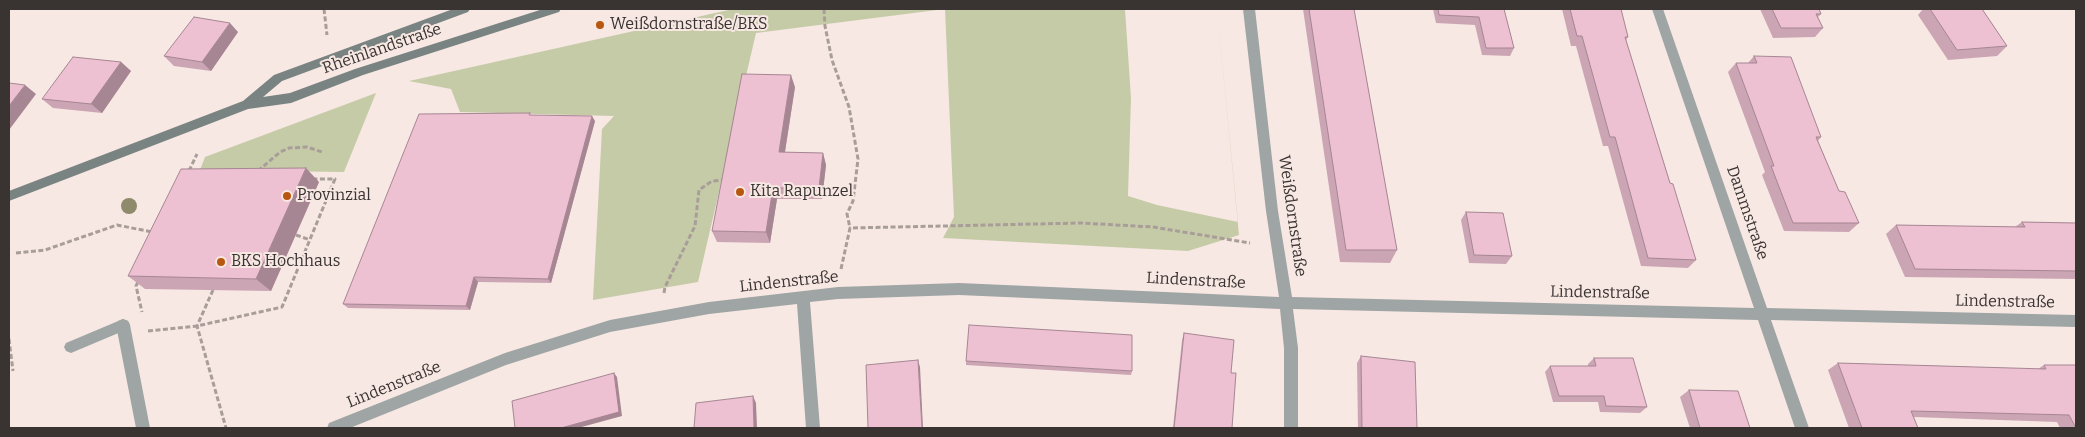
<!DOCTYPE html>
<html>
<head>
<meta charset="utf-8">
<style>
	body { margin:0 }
	#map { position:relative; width:2085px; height:437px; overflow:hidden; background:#f7e8e3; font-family:Bitter,serif }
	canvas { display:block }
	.frame { position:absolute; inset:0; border:10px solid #393331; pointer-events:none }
</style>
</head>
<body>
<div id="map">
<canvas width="2085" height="437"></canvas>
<div class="frame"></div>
</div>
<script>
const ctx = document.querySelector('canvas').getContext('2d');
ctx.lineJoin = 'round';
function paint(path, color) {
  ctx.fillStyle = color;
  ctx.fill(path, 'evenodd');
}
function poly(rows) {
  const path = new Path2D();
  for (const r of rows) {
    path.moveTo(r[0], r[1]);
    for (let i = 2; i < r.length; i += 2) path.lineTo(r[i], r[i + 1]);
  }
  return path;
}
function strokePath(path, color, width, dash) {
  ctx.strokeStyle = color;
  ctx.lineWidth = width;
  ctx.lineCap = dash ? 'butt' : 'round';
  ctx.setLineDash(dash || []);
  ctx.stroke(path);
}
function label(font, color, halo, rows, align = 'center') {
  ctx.font = font + ' Bitter,serif';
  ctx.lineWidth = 4;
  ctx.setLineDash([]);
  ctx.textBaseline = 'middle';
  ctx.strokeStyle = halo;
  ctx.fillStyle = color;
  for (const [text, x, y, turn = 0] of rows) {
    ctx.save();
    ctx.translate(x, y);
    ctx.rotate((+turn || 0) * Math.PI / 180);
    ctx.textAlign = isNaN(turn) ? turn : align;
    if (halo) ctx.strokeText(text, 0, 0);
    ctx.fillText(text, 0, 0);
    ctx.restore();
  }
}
paint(poly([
	[733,9,1125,9,1131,98,1128,196,1157,205,1238,222,1217,9,1239,235,1188,251,943,238,954,217,945,9,756,33,698,282,593,300,602,129,614,116,460,112,451,89,409,81],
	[376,93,344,172,200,170,205,157]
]), '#c6cba7');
strokePath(poly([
	[324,9,327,35],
	[824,9,825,26,832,60,849,107,858,159,853,201,847,214,850,228],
	[189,171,197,154],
	[258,171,280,152,289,148,307,147,322,152],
	[296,235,310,240],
	[16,253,45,250,117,225,152,232],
	[841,269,850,228,1081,223,1153,227,1250,243],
	[138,282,136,286,142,312],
	[213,290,197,326,226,428],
	[664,293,665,287,695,226,699,190,712,181,724,180],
	[148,331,197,326,282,307,335,179,313,179],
	[9,339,13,371]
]), '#a89d99', 3, [5, 2.5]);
paint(poly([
	[123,319,128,321,130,325,128,329,71,353,66,351,64,347,66,343,123,319]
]), '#9ea5a4');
paint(poly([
	[1243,9,1255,9,1278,211,1292,297,1754,308,1652,9,1663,9,1767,308,2076,315,2076,327,1771,320,1809,428,1795,428,1758,320,1293,309,1298,348,1298,428,1284,428,1284,348,1280,309,959,295,838,299,810,302,820,428,806,428,797,304,709,314,610,332,506,365,350,428,327,428,329,423,505,353,610,320,709,302,838,287,959,283,1279,297,1266,211,1243,9],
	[123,319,128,321,130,325,150,428,136,428,116,325,118,321,123,319]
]), '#9ea5a4');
paint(poly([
	[453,9,470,9,468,12,282,81,263,97,290,93,355,69,543,9,561,9,559,12,363,75,291,103,248,109,9,201,9,191,243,101,274,75,453,9]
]), '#798382');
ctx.fillStyle = '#8f8a6c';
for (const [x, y] of [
	[129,206]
]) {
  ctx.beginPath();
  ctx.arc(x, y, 8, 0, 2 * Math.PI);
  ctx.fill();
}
paint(poly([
	[1303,9,1354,9,1397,250,1390,263,1340,262],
	[1433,9,1504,9,1514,48,1510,56,1482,55,1475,25,1436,23],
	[1562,9,1621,9,1628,37,1626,40,1670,183,1696,260,1688,268,1641,266,1608,146,1603,146,1576,46,1571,46],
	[1760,9,1819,9,1821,14,1818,17,1823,28,1815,37,1773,38],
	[1923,9,1982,9,2007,46,1997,56,1948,60,1918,15],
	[238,32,211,71,174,66,164,56],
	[1754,56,1821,137,1818,141,1839,191,1859,223,1849,232,1784,231,1762,175,1765,172,1728,72,1736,63,1748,63],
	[121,62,131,71,102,113,53,108,42,99],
	[795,87,785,152,823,153,826,165,822,199,777,199,770,243,717,242,712,231],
	[531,115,595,121,551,283,478,282,470,310,348,308,343,304],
	[319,182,271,291,145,289,128,276],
	[1466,212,1512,256,1506,264,1469,263,1461,220],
	[2022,222,2076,223,2076,279,1905,277,1886,234,1896,225,2015,227],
	[1184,333,1231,373,1232,428,1173,428,1182,340],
	[1361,356,1417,428,1358,428,1357,363],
	[1594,358,1647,407,1640,413,1600,412,1598,402,1553,402,1545,372,1550,366,1588,366,1588,364],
	[966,361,1132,371,1131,375,966,365],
	[1838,363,2038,369,2044,365,2076,428,2060,428,2057,422,1914,417,1918,428,1849,428,1828,370],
	[1689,390,1750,428,1690,428,1680,397]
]), '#cca5b5');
paint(poly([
	[230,23,238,32,211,71,202,62],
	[121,62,131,71,102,113,91,104],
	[791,75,795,87,783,164,779,152],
	[25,85,36,94,9,130,9,106],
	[592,116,595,121,551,283,548,279],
	[823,153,826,165,822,199,819,188],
	[306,168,319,182,271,291,256,279],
	[773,188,777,199,770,243,766,232],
	[474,277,478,282,470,310,466,306],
	[918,360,920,367,923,428,922,428],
	[614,373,617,377,622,416,578,428,561,428],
	[753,396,756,403,757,428,754,428]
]), '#a68693');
const building = poly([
	[1309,9,1354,9,1397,250,1346,250,1309,9],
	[1438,9,1504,9,1514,48,1486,48,1479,17,1439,15,1438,9],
	[1570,9,1621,9,1628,37,1625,37,1670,183,1673,184,1696,260,1648,258,1615,137,1610,137,1582,36,1577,36,1570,9],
	[1772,9,1819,9,1821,14,1816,14,1823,28,1781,28,1772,9],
	[1930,9,1982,9,2007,46,1957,50,1930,9],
	[194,17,230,23,202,62,164,56,194,17],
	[1754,56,1791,57,1821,137,1816,137,1839,191,1845,192,1859,223,1793,223,1771,166,1774,166,1736,63,1757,63,1754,56],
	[73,57,121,62,91,104,42,99,73,57],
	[742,74,791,75,779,152,823,153,819,188,773,188,766,232,712,231,742,74],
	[9,83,25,85,9,106,9,83],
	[530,113,529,115,592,116,548,279,474,277,466,306,343,304,419,114,530,113],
	[306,168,256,279,128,276,181,169,306,168],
	[1466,212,1503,213,1512,256,1474,255,1466,212],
	[2022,222,2076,223,2076,271,1915,269,1896,225,2025,227,2022,222],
	[969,325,1132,335,1132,371,966,361,969,325],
	[1184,333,1234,340,1231,373,1236,373,1232,428,1174,428,1184,333],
	[1361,356,1415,362,1417,428,1362,428,1361,356],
	[1594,358,1633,358,1647,407,1606,406,1604,396,1559,396,1550,366,1596,366,1594,358],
	[918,360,922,428,868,428,866,365,918,360],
	[1838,363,2046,369,2044,365,2076,365,2076,428,2069,415,1911,411,1918,428,1862,428,1838,363],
	[614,373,619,412,561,428,515,428,512,401,614,373],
	[1689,390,1738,391,1750,428,1700,428,1689,390],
	[753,396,754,428,694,428,696,403,753,396]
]);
paint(building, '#edc0d2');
strokePath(building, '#a68693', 1);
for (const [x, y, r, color] of [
	[600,25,5,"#b75710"],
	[740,192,5,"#b75710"],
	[287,196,5,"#b75710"],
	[221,262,5,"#b75710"]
]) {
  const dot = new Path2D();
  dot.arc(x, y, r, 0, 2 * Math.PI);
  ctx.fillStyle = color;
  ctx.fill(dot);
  strokePath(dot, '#f7e8e3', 2);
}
label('16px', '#393331', '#f7e8e3', [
	["Weißdornstraße/BKS",610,25],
	["Kita Rapunzel",750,192],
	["Provinzial",297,196],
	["BKS Hochhaus",231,262]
], 'left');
label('16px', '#393331', '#f7e8e3', [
	["Rheinlandstraße",382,49,-19],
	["Dammstraße",1747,213,71],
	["Weißdornstraße",1292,216,82],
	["Lindenstraße",1196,281,3],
	["Lindenstraße",789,282,-6],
	["Lindenstraße",1600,293,1],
	["Lindenstraße",2005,302,1],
	["Lindenstraße",394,385,-22]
]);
</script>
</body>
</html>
